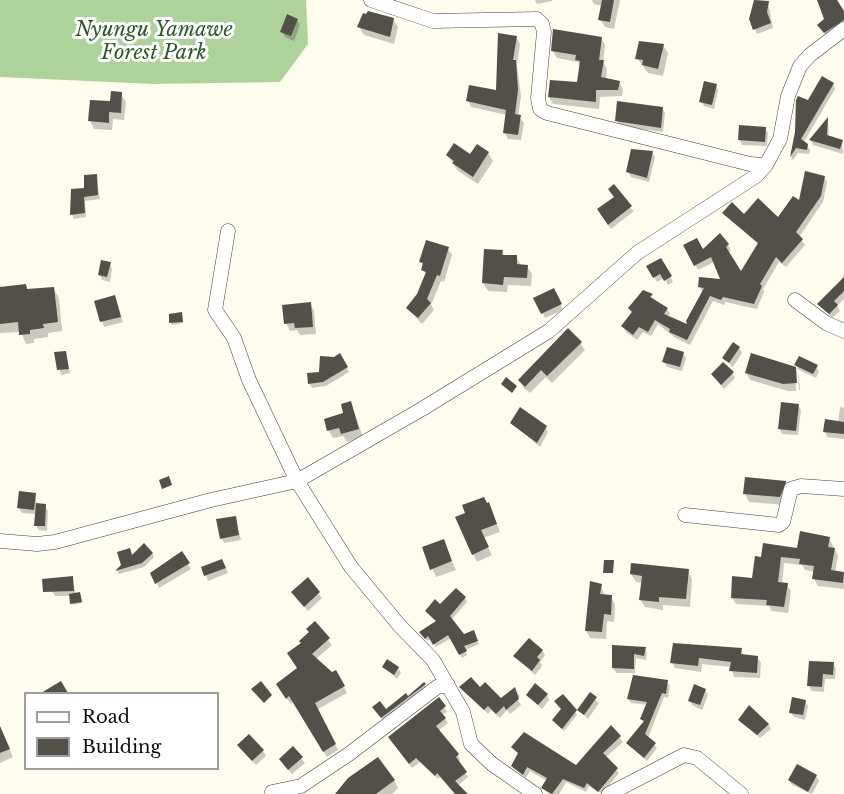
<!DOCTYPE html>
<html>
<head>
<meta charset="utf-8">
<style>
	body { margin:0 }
	#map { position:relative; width:844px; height:794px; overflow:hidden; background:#fdfced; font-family:"Libre Baskerville",serif }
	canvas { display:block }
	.legend { position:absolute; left:24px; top:692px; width:195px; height:78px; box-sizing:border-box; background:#fff; border:2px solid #9e9e9e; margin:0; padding:8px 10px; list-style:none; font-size:18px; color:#0c0c0c }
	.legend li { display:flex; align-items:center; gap:12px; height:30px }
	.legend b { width:30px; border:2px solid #9e9e9e }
</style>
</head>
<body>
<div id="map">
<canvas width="844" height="794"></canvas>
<ul class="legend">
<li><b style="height:8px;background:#fff"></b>Road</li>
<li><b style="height:16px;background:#534f49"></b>Building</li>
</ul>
</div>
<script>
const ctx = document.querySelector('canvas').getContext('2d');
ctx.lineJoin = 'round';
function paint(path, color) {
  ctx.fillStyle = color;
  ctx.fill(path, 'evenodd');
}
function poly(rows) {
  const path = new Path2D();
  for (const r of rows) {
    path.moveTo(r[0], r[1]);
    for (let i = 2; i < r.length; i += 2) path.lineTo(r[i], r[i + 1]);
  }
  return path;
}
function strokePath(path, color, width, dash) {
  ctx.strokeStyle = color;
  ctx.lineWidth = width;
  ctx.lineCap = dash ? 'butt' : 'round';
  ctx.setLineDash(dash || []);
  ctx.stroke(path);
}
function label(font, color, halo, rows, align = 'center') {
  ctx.font = font + ' "Libre Baskerville",serif';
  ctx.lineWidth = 6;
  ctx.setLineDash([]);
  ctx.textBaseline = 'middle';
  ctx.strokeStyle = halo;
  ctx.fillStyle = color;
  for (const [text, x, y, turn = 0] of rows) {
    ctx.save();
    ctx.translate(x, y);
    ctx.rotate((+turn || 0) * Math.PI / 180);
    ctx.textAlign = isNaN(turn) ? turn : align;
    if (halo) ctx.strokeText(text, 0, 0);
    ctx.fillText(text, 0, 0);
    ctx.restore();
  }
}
paint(poly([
	[0,0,306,0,308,44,280,82,154,84,0,77]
]), '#add39b');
paint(poly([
	[535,0,552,0,552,1,537,4],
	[592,0,620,0,614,29,605,27,600,19,603,6,594,4],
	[819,0,837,0,844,13,844,28,829,39,823,31,825,19],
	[768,2,773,28,757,34,755,29],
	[393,19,398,27,394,44,364,35,359,27],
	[297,20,300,25,294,41,285,37,282,32],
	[516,37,520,44,517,64,521,97,518,116,524,123,521,140,508,139,504,132,507,115,471,107,468,101,497,92],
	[601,38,605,45,603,62,607,69,606,80,619,82,623,89,622,96,600,97,599,109,553,104,549,97,551,81,578,84,580,66,578,62,557,58,553,51],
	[663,45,668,53,663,76,648,73,637,58],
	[833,84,835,89,804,142,810,150,809,154,798,153,793,160,791,157,797,132,809,102],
	[716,85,718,90,714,109,704,106,701,101],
	[121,94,126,102,124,120,113,119,112,130,94,129,90,121],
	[662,108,665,113,663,132,620,126,617,121],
	[828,119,829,137,842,141,843,154,813,145,811,140],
	[765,128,768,133,767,146,742,145,740,140],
	[652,152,655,157,649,182,631,177,628,172],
	[488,153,493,161,478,184,458,171,448,156],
	[96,176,100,199,85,201,86,217,74,219,72,214],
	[824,177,827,182,823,202,799,237,805,245,786,267,779,262,763,289,764,292,757,309,725,302,724,305,713,301,690,345,674,337,658,324,651,336,643,332,637,340,626,332,623,326,644,291,667,309,670,314,668,318,691,327,703,293,699,286,722,281,714,262,698,270,685,246,702,251,728,245,731,250,728,253,741,274,759,245,724,213,779,219,800,203],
	[609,190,634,211,611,229,601,215,615,198],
	[448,249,452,255,444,282,441,281,431,305,434,310,422,324,407,308,418,295,426,276,421,262],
	[502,251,505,256,516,257,521,265,527,266,532,274,531,286,508,285,507,292,488,291,483,283],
	[661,260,673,282,668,285,664,278,657,282,648,266],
	[110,264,112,269,110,282,102,280,100,275],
	[844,273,844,299,837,306,840,311,832,318,819,304,841,282],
	[0,285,2,288,26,286,28,291,53,288,59,298,62,331,48,333,48,337,34,339,34,343,26,344,21,332,0,333],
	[556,295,563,310,545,318,535,299],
	[115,296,123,322,104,327,96,302],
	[310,304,314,311,316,334,300,335,297,330,290,331,286,323],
	[181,314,183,323,172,325,171,323],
	[580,343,585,350,552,383,546,377,530,393,524,388,520,380],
	[739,348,742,353,733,367,724,358],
	[65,352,70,373,61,375,56,354],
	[683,353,686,358,682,371,667,367,664,362],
	[340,355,349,372,326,386,312,388,309,383],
	[796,365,816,366,819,371,816,378,795,368,798,369],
	[795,368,797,373,795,373,796,391,788,391,750,380,746,372],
	[732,373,735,378,724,389,712,374],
	[798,373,799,376,800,390,799,390],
	[351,403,363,437,347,442,343,436,333,438,329,431,345,414],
	[798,405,801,410,798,435,782,434,780,429],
	[840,407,844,408,844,439,827,437,825,432,838,423],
	[512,423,545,427,548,432,540,447],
	[785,482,790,490,784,505,749,502,745,494],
	[35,494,37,505,45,506,48,511,47,531,39,530,36,525,36,514,22,513,19,508],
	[489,504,500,532,483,538,492,555,477,562,457,518],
	[235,517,241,540,224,543,222,538],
	[829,538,838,556,835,572,844,574,844,589,818,586,814,579,815,572,805,570,802,565,784,563,782,584,787,585,791,591,788,613,772,611,769,606,736,604,732,598,754,579,762,558],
	[443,541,456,570,436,577,424,548],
	[152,553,154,557,144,567,119,574,117,571,132,557],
	[181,553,191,569,159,588,152,573],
	[225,566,228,573,208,581,203,568],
	[688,571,692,579,690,607,663,605,663,610,645,607,640,599,642,583,636,582,631,574],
	[72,578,76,595,80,596,82,603,73,605,70,596,55,596,52,591],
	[307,580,322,598,308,611,296,597],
	[601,586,605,596,611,597,615,604,614,622,607,621,606,639,590,638,586,630],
	[465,598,467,602,451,620,463,636,475,635,479,644,465,650,467,655,462,658,451,638,436,647,431,639,427,641,423,636,437,622,426,611],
	[315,623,332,645,316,659,331,674,335,672,347,693,318,709,338,750,327,757,294,701,291,704,281,691,298,669,302,644],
	[613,647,645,648,647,653,646,660,636,658,635,673,616,673,613,668],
	[542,650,545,655,540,662,542,666,535,675,515,656],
	[741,650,744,656,757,657,761,663,760,678,734,677,731,667,702,664,701,672,675,668,672,662],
	[833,664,836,669,835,679,825,679,824,692,812,691,809,686],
	[384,667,398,668,401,673,397,679],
	[667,682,670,686,668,698,664,697,648,738,657,748,647,761,628,744,644,723,642,719,648,705,631,703,628,699],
	[424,684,427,690,385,722,377,712,386,711,406,695,408,698],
	[461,687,479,690,501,700,514,689,520,696,517,699,521,705,510,714,507,710,500,718,491,710,488,714],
	[705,690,708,695,702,710,692,705,689,700],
	[590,694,599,703,588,719,579,710],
	[527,695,547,695,549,700,542,709],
	[805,701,808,706,805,720,794,717,791,712],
	[444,707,447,712,442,715,448,723,438,731,458,755,460,760,458,762,468,777,457,786,464,794,456,794,441,776,438,779,420,762,412,768,393,742],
	[575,711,577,715,564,731,553,721],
	[740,720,768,724,771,729,760,738],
	[611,727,623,742,605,758,619,773,602,794,589,786,586,792,566,782,559,794,549,794,543,788,547,781,530,771,526,778,512,766,519,755,513,747,576,767],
	[0,729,13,757,0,763],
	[293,748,305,763,292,774,283,764],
	[242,750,263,751,266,756,256,765],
	[816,776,819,781,812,794,792,785,789,780],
	[394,780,398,788,392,794,357,794]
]), '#0003');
paint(poly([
	[602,0,614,0,610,22,598,20],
	[754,0,769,1,767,12,771,23,753,30,749,19],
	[817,0,837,0,844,11,844,20,824,33,817,25,824,19],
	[368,11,394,18,390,37,357,27,363,13,366,14],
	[287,14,298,19,291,36,280,32],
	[553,29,602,37,599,60,604,60,601,77,620,81,618,90,596,90,596,102,548,97,550,80,577,82,580,61,575,60,576,55,551,51],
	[498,33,517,36,513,60,516,60,518,90,515,114,521,115,518,135,503,133,506,110,466,101,469,85,496,90],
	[639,41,664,44,658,69,642,65,643,60,635,59],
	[822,76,834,83,801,139,808,144,807,150,796,148,790,157,795,132,796,100,798,96,808,100],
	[704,81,717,84,712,105,699,102],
	[111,91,122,92,121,113,109,112,109,123,88,121,90,100,110,101],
	[617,101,663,107,661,128,615,121],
	[828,117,827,135,843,140,840,149,809,140],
	[739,125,766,127,765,142,738,140],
	[454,143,470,154,477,144,489,152,473,177,452,163,454,161,446,155],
	[631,149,653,151,647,178,626,172],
	[805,171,825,176,821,196,796,232,803,239,782,263,776,257,760,284,762,286,754,304,723,297,721,300,710,296,687,340,669,332,670,329,655,320,648,332,639,327,633,335,621,326,632,312,628,308,643,290,653,294,650,297,668,308,664,314,687,324,686,321,704,288,698,287,699,277,720,279,711,257,694,266,683,245,697,238,703,249,720,233,729,244,726,247,741,271,758,243,722,213,732,202,744,214,758,198,778,217,793,196,799,200],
	[97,174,98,195,84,197,85,213,70,215,71,189,84,188,84,175],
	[614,184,632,206,608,225,597,209,614,197,608,189],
	[426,240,449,247,440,276,437,275,427,299,431,303,418,318,406,308,417,294,426,272,421,270,423,263,419,262],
	[484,249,503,250,502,255,517,255,517,264,528,265,527,278,504,277,503,285,482,283],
	[661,258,672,276,664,281,660,274,653,278,646,266],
	[101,260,111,262,107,277,98,275],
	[844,277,844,291,834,301,838,305,829,314,817,304],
	[26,284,27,289,54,287,58,322,43,324,44,328,30,330,30,334,19,335,18,322,0,324,0,287],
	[554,288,562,304,541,314,533,298],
	[115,295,121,317,100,322,94,301],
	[311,302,313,327,295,328,294,323,284,324,282,305],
	[182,312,183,322,169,323,169,314],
	[568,328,582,342,547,376,541,370,525,387,518,380],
	[733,342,740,347,729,363,722,358],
	[667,347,684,352,680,367,662,362],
	[66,351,69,369,57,370,54,352],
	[340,353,348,367,323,382,308,384,307,373,319,372,320,356,334,357],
	[751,353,796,367,797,383,783,384,745,373],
	[799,356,818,365,813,374,794,365],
	[723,362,734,372,721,385,711,374],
	[506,377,517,386,512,393,501,384],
	[351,401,359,429,341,434,339,428,327,431,324,419,343,413,341,404],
	[781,402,799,404,796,431,778,429],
	[520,407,547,426,537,443,510,423],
	[825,419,844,422,844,434,823,432],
	[169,476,172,485,162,489,159,480],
	[745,477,786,481,786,482,780,497,743,494],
	[19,491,36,493,34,510,17,508],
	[484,497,487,503,489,502,497,524,481,530,489,547,472,555,455,517,465,513,462,505],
	[36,503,46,504,45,526,34,526],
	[236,516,239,535,220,539,216,519],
	[800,531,830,537,828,547,835,548,831,570,844,572,843,583,812,579,814,566,799,564,800,559,781,557,778,582,788,583,784,607,766,605,767,600,731,598,732,576,752,578,755,556,761,557,763,543,797,548],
	[444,539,452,561,430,570,422,547],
	[144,543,153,553,142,563,115,571,121,565,117,552,130,548,132,555],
	[182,551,190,563,155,584,150,573],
	[222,559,226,568,204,576,201,567],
	[604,560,614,560,613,573,603,573],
	[631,563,689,569,686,599,659,597,659,602,639,600,642,576,630,574],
	[73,576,74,591,43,592,42,579],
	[308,577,320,592,304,607,291,592],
	[590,581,602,584,600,594,612,595,611,615,604,614,602,632,585,631],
	[456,588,466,597,450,616,464,634,474,630,478,641,464,646,467,651,459,655,448,635,433,645,428,636,425,639,419,632,436,621,425,611,435,599,440,604],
	[80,592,82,602,70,604,69,594],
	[315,621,330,638,312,654,332,672,336,670,345,686,315,703,336,744,323,752,289,696,286,699,276,684,297,668,287,653,301,643,299,641,309,632,306,629],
	[529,638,543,650,537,657,540,660,532,671,513,656],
	[673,643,742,648,741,654,758,656,757,673,729,671,731,662,699,658,698,666,670,663],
	[612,645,646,647,644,656,634,654,634,669,612,668],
	[387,659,399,667,394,675,382,667],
	[809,661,834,662,833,675,823,674,822,687,807,686],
	[633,675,668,680,666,694,662,693,645,734,656,743,644,758,626,743,644,721,640,719,647,702,627,699],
	[471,677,480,687,485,682,501,698,515,687,519,699,506,710,504,706,496,714,488,706,484,710,459,687],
	[61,681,68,693,41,693],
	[261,681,272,695,264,703,251,689],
	[424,682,426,684,381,718,372,707,380,701,386,709,406,693,408,696],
	[535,683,548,694,538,705,526,695],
	[694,684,706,689,700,705,688,701],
	[590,692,597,697,584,715,577,710],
	[563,694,577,710,562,729,552,720,561,709,554,701],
	[439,697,446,706,440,711,446,718,436,726,459,754,456,757,467,772,455,781,468,794,455,794,437,773,435,776,416,758,409,764,388,737],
	[792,697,806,700,803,715,789,713],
	[749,705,769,724,757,735,738,720],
	[611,725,621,736,603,753,618,768,598,792,587,783,584,788,563,779,552,794,541,788,547,778,527,767,523,775,511,766,518,753,511,747,524,732,576,765],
	[0,726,10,749,0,753],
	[249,734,264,750,252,761,237,745],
	[293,746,303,757,288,770,279,759],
	[378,757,395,780,376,794,335,794,348,778],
	[797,764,817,775,808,792,788,780]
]), '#534f49');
const minor = poly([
	[371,0,433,21,537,19,542,24,544,32,538,98,540,109,547,113,750,164,766,165],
	[228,231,215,310,234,338,249,380,297,481,351,567,399,625,433,660,463,712,471,744,492,764,535,794],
	[795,300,826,323,844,331],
	[685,515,779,525,783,522,791,489,801,486,844,489],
	[0,541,37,544,55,542,211,500,297,481,422,409,549,331,637,253,756,176,766,165,780,139,788,96,800,66,810,55,844,29],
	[272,792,301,786,349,754,437,687,448,685],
	[609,794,684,755,697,758,741,794]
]);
strokePath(minor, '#3f3f3f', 15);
strokePath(minor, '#fff', 14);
label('italic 20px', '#285d23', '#fff', [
	["Nyungu Yamawe",154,30],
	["Forest Park",154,53]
]);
</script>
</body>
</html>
